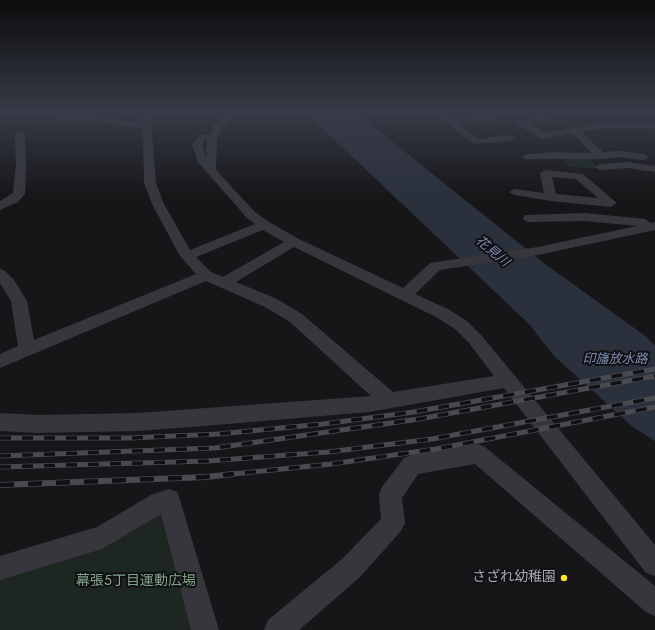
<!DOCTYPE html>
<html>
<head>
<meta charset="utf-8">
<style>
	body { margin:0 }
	canvas { display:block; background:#161517 }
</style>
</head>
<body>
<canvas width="655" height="630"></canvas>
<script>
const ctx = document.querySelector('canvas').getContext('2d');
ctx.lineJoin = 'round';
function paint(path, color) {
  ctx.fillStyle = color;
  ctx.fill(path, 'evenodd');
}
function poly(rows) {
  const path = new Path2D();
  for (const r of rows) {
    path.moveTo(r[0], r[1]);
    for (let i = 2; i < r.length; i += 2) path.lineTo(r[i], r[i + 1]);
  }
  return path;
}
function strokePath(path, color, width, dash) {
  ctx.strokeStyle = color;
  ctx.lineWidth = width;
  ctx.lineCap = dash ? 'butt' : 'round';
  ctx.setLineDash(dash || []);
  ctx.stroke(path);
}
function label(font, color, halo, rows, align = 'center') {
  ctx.font = font + ' Jost,"Noto Sans JP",sans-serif';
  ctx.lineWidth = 4;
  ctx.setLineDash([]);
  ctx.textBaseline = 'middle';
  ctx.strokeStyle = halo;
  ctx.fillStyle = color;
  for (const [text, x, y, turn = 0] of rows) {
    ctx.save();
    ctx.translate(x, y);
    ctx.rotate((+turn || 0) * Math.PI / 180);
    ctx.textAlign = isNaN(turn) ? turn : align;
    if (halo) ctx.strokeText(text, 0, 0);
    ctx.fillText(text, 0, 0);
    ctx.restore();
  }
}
paint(poly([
	[565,158,590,159,596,168,569,167],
	[160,509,198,630,0,630,0,576]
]), '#1d2620');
paint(poly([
	[304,111,354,111,545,264,644,335,655,345,655,441,633,427,554,356,529,324]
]), '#2b313c');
paint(poly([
	[0,111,68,113,143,123,142,111,150,111,156,183,164,204,190,250,255,224,247,218,198,162,192,145,200,135,209,135,215,124,234,111,244,111,222,127,217,139,216,170,255,212,269,222,299,239,403,288,430,263,538,247,637,226,585,221,529,222,525,221,523,218,525,215,585,213,645,219,651,223,655,222,655,230,538,255,440,270,415,294,448,309,467,321,481,335,655,545,655,576,646,573,504,388,369,412,228,424,138,431,38,433,0,431,0,413,38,415,138,413,371,396,290,322,265,307,206,281,0,368,0,354,18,346,11,301,0,283,0,269,5,271,14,280,27,301,34,340,196,274,180,256,152,204,144,183,143,128,68,119,0,114,0,111],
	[205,140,207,141,206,157,202,145,205,140],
	[263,230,284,242,223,277,211,272,196,257,263,230],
	[294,247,436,317,455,329,469,343,494,376,393,392,302,314,277,299,236,282,294,247],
	[431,111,440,111,452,119,487,115,494,111,504,111,492,119,458,124,479,139,510,135,515,138,510,141,474,144,431,111],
	[529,111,539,111,550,119,548,121,530,124,544,133,604,122,655,123,655,129,604,128,581,132,603,152,618,151,644,154,649,157,644,160,618,157,601,159,524,159,523,157,524,155,528,154,551,152,592,153,572,133,542,139,518,125,518,121,537,118,529,111],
	[20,131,25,134,26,165,25,194,18,202,0,210,0,201,13,193,16,165,15,134,20,131],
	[627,162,655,166,655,172,627,168,600,170,595,167,600,164,627,162],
	[545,170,583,174,617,203,611,207,551,201,515,195,509,192,515,189,544,193,540,173,545,170],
	[552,177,576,179,598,198,556,194,552,177],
	[478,444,485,447,655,586,655,616,646,612,475,464,418,474,402,498,405,523,401,531,360,577,299,630,264,630,268,620,342,559,381,519,379,495,382,487,404,458,412,455,478,444],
	[169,489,177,492,180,500,219,630,191,630,161,514,102,549,0,580,0,556,97,527,151,495,169,489]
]), '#37363d');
const railFar1 = poly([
	[0,438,130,438,218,434,323,424,414,412,655,369],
	[0,456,215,448,419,419,655,376],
	[0,467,208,461,328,452,432,439,655,398],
	[223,475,331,464,436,449,655,407]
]);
const rail = poly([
	[0,485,206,477,233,474]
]);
strokePath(railFar1, '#494952', 5);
strokePath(rail, '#494952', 6);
strokePath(railFar1, '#111012', 3.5, [11]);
strokePath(rail, '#111012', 4.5, [14]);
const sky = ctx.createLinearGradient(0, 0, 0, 199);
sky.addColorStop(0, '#0c0c0d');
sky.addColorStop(0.56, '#363b47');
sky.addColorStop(1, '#363b4700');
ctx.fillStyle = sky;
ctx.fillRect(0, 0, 655, 199);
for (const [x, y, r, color] of [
	[564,578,4,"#f9e02c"]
]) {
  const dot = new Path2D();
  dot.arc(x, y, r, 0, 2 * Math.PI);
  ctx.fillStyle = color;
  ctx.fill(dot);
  strokePath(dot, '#111012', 1.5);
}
label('italic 13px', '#7c8eb5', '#111012', [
	["花見川",492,252,40],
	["印旛放水路",615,360]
]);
label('14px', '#a7a8b8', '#111012', [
	["さざれ幼稚園",556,578]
], 'right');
label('14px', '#7da488', '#111012', [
	["幕張5丁目運動広場",136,582]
]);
</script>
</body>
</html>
